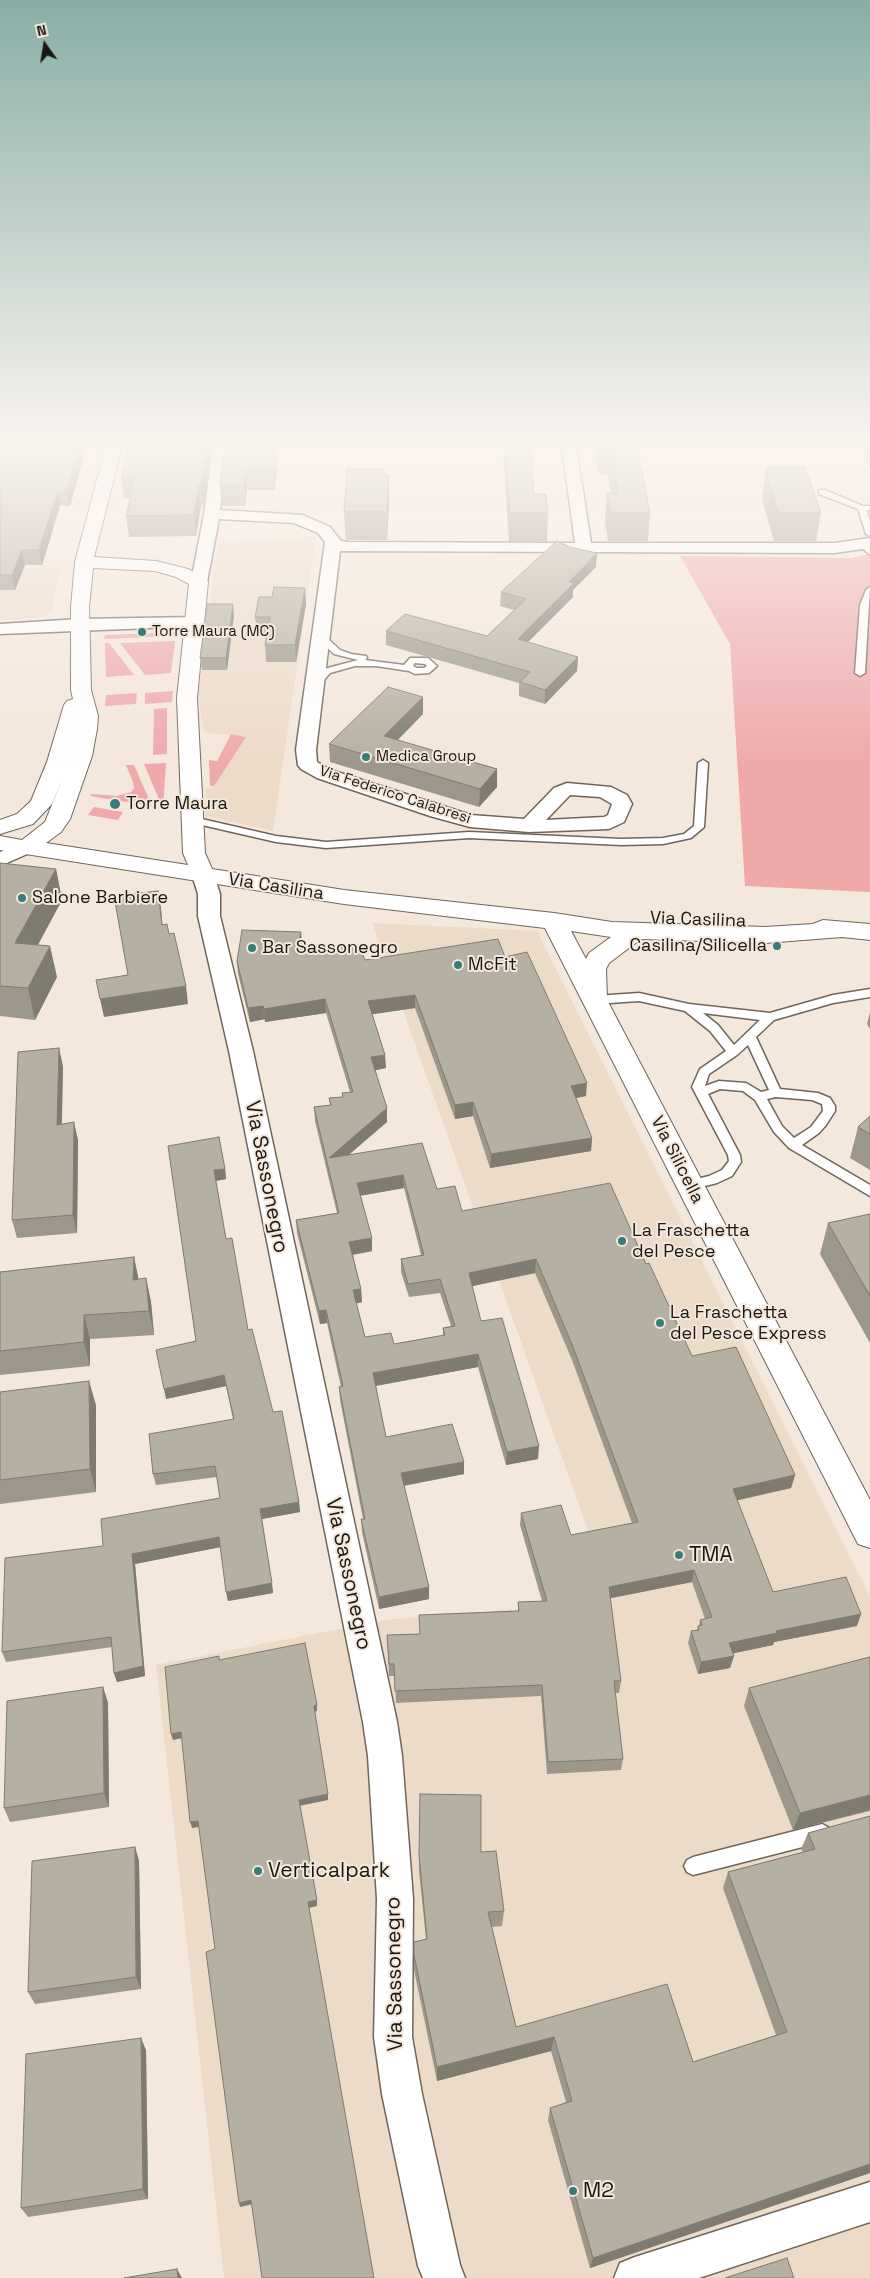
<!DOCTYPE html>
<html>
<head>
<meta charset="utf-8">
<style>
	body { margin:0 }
	#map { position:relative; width:870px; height:2278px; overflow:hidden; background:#f4e7db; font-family:"Space Grotesk",sans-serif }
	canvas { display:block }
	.north { position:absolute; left:20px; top:20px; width:50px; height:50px; -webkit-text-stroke:4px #f4e7db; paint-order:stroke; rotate:347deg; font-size:14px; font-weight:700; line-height:20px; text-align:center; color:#1b1713 }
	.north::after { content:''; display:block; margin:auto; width:18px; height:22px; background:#1b1713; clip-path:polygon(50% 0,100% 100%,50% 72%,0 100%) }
</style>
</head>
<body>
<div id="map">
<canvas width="870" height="2278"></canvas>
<div class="north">N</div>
</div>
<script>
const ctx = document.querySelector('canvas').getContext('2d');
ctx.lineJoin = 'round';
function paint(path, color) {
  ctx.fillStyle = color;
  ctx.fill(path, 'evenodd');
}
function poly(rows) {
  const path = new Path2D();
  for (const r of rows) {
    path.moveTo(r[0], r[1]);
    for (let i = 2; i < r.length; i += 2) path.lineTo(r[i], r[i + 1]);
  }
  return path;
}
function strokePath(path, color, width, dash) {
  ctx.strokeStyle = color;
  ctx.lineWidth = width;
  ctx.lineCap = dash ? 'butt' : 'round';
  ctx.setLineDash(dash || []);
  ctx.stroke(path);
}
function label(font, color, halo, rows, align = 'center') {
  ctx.font = font + ' "Space Grotesk",sans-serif';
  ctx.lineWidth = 4;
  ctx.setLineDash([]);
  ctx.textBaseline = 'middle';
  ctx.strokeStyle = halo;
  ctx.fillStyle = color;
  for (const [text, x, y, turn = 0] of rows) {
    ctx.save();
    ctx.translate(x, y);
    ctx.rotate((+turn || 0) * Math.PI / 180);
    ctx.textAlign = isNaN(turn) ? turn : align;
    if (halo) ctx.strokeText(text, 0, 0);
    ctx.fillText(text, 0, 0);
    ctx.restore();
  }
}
paint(poly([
	[316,536,273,831,205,816,206,790,214,786,245,737,204,732,198,696,218,543],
	[60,568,52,611,45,617,0,621,0,569],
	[372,923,537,931,870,1596,870,2278,224,2278,156,1665,384,1620,613,1601]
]), '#eddbc9');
paint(poly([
	[870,554,870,892,745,886,730,644,680,556,851,558],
	[178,632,177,636,104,639,105,635],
	[175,641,171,673,145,675,120,643],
	[105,643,109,643,134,675,106,677],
	[173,691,172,702,145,704,145,693],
	[137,693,136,704,105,706,106,695],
	[167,708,167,754,153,755,154,709],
	[231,734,246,737,214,786,210,786,209,760,217,761],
	[166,763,163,809,144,764],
	[126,765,134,765,152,806,90,796,92,794,117,796,131,792,134,788,133,782],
	[94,807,123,812,118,820,88,815]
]), '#efa9ab');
const lane = poly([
	[819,490,825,490,863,506,870,506,870,510,867,510,870,521,870,536,866,534,858,509,819,494,819,490],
	[861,543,867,543,870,547,870,555,861,547,861,543],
	[870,587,865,673,860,676,855,673,860,605,866,590,870,587],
	[318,635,324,635,340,650,351,654,366,656,367,658,365,660,404,665,410,658,428,658,437,666,429,673,415,674,409,671,376,666,355,666,330,673,318,687,312,687,310,685,313,679,324,669,358,660,334,654,318,639,318,635],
	[415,663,425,664,427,666,424,668,417,668,413,666,415,663],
	[703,760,708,763,704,827,691,838,663,844,621,845,469,838,326,848,276,842,189,822,188,820,193,817,276,836,326,842,469,832,621,839,663,838,684,834,694,826,698,763,703,760],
	[870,989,870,997,833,1003,774,1020,756,1037,780,1089,818,1093,830,1098,835,1106,835,1111,826,1125,819,1133,802,1145,870,1185,870,1196,789,1148,774,1132,755,1100,743,1091,720,1089,708,1094,740,1155,741,1162,732,1176,717,1183,689,1190,684,1188,683,1185,684,1182,709,1176,722,1170,729,1161,728,1155,692,1087,700,1069,726,1051,710,1031,685,1011,639,1001,595,1004,589,1000,595,996,639,993,689,1004,770,1013,833,995,870,989],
	[703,1013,760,1020,734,1045,718,1025,703,1013],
	[748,1045,769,1090,761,1092,746,1083,719,1081,705,1086,709,1074,737,1055,748,1045],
	[776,1097,812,1100,822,1104,823,1111,811,1127,794,1138,782,1126,767,1099,776,1097],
	[822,1824,828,1827,831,1833,828,1839,822,1842,693,1875,687,1872,684,1866,687,1860,693,1857,822,1824]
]);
const street = poly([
	[213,446,227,446,220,510,303,515,330,527,341,541,348,542,575,543,562,446,576,446,591,543,835,543,870,538,870,548,835,553,340,551,316,750,317,762,331,770,471,815,524,819,554,788,567,783,611,787,627,795,632,804,624,822,609,829,529,832,470,827,430,816,317,778,301,769,298,765,296,750,325,542,318,533,294,523,219,519,207,582,205,586,193,586,191,582,204,514,213,446],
	[570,795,600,797,612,804,608,815,604,817,546,820,570,795],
	[195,617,201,618,204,622,201,626,0,634,0,624,79,619,195,617],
	[27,841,34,843,37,847,34,851,0,866,0,852,27,841],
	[203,869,210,870,214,875,220,894,220,916,253,1051,397,1722,402,1756,413,1899,412,2037,422,2094,460,2265,465,2278,423,2278,418,2266,382,2094,374,2037,377,1899,368,1756,363,1722,229,1051,198,916,198,894,192,875,196,870,203,869],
	[870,2182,870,2222,699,2278,614,2278,620,2263,635,2257,870,2182]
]);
const secondary = poly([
	[106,446,122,446,94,557,156,561,188,569,206,578,208,582,197,698,205,853,212,869,344,890,554,913,612,922,765,927,813,924,823,920,870,924,870,940,842,937,765,943,641,939,609,963,606,969,607,1000,870,1500,870,1548,858,1544,545,928,344,904,0,850,0,836,22,840,45,822,64,775,52,804,33,824,0,834,0,820,17,814,31,801,47,762,64,705,67,701,73,699,71,690,71,607,75,562,106,446],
	[93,568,155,571,176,577,189,584,177,698,183,853,188,865,46,843,61,832,70,819,92,756,97,729,98,716,91,690,89,607,93,568],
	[571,931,611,937,589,953,586,959,571,931]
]);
strokePath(lane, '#70655b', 3);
strokePath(street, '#70655b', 3);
strokePath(secondary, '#70655b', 2);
paint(lane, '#fff');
paint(street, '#fff');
paint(secondary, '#fff');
paint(poly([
	[0,446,87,446,70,506,60,506,42,565,25,565,15,590,0,590],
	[130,446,212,446,203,506,201,506,196,536,129,537,126,516,130,498,124,498,121,477],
	[392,446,428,446,428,449,392,449],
	[504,446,531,446,534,494,548,513,547,541,509,541,503,454],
	[596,446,637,446,650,513,648,541,608,541,605,521,607,493,611,493,607,474,599,474,595,454],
	[707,446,744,446,743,448,707,447],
	[861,446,870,446,870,467],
	[274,450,277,471,274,490,247,490,245,506,222,506,220,485],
	[766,467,821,513,816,541,774,541,762,500],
	[384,475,388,475,389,502,387,540,346,540,344,512],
	[596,567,573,590,573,597,528,642,578,657,577,671,545,704,519,696,519,683,386,645,386,631,487,636,514,610,500,606,501,592],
	[306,604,296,662,266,662,265,645,267,633,257,633,255,617],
	[234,615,227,670,202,670,200,658],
	[423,697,423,714,398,740,497,769,497,787,479,807,330,762,329,744],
	[0,863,56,869,62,900,38,945,57,977,35,1020,0,1016],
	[301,932,302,945,300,953,365,960,505,957,586,1096,576,1098,592,1138,591,1151,490,1168,473,1116,455,1119,415,1008,372,1014,386,1068,375,1070,387,1122,349,1154,437,1189,462,1211,646,1264,692,1356,795,1475,791,1488,737,1500,773,1592,857,1626,774,1642,773,1645,733,1653,734,1656,730,1668,698,1674,688,1643,691,1631,697,1630,698,1626,699,1626,700,1620,705,1619,692,1582,610,1598,621,1681,619,1693,615,1693,623,1759,621,1770,547,1774,541,1696,396,1703,395,1676,389,1676,387,1635,420,1634,419,1615,518,1611,518,1602,542,1601,520,1525,521,1513,571,1535,632,1523,572,1360,535,1273,472,1286,481,1321,538,1459,506,1465,478,1367,376,1386,386,1437,464,1462,464,1474,404,1486,429,1599,379,1609,362,1532,361,1519,363,1519,340,1400,339,1387,341,1387,327,1323,320,1324,297,1233,296,1220,337,1213,315,1121,314,1107,330,1105,329,1098,342,1097,342,1093,350,1092,326,1013,265,1022,265,1019,250,1022,238,974,237,961],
	[404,1188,421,1255,401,1259,401,1272,409,1297,440,1293,451,1326,443,1328,443,1335,394,1344,365,1337,356,1303,362,1302,361,1289,353,1255,372,1251,360,1196],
	[870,1012,870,1029,867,1024],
	[63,1066,62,1124,78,1140,77,1233,17,1238,12,1220],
	[870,1116,870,1170,850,1158,858,1127],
	[168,1146,225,1169,226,1179,216,1181,226,1239,248,1330,299,1502,300,1512,262,1519,273,1593,228,1601,220,1547,135,1564,145,1676,117,1682,114,1673,112,1647,6,1662,2,1652,103,1546,220,1498,217,1477,156,1485,153,1474,233,1419,226,1386,166,1399,196,1341],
	[870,1214,870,1343,820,1254,828,1223],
	[134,1257,138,1279,146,1278,151,1302,154,1335,90,1339,90,1366,0,1375,0,1272],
	[0,1392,96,1405,96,1492,0,1504],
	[870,1657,870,1811,793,1830,744,1706,749,1688],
	[103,1687,108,1703,109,1807,10,1822,4,1808],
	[870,1816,870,2173,590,2268,548,2120,550,2108,566,2102,551,2051,437,2081,414,1970,414,1942,426,1939,419,1871,419,1855,481,1852,504,1911,502,1926,492,1927,516,2027,693,2062,776,2035,723,1888,728,1872,803,1852,801,1849,808,1833],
	[135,1847,139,1861,141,1989,35,2004,28,1992],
	[146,2050,148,2199,28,2217,21,2208]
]), '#9c978a');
paint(poly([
	[80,446,87,446,70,506,67,491],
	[207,446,212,446,203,506,201,485],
	[270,446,275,446,271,471,270,450],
	[276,450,277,471,274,490,273,469],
	[246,469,247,490,245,506,244,485],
	[388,475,389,502,387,540,387,512],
	[199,485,201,506,196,536,194,515],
	[58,491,60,506,42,565,39,550],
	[22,550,25,565,15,590,12,575],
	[597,553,596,567,573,590,573,597,517,653,518,639,569,582],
	[305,588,306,604,296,662,295,645],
	[233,604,234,615,227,670,226,658],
	[578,657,577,671,545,704,545,690],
	[423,697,423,714,384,753,384,736],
	[497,769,497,787,479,807,480,789],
	[56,869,62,900,22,974,15,943],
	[158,891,161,908,164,942],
	[301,932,302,945,298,967,296,954],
	[50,946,57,977,35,1020,28,988],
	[186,986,188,1004,104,1017,100,999],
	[415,995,415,1008,368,1015,368,1001],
	[325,999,326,1013,265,1022,264,1009],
	[263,1006,265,1019,250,1022,248,1008],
	[59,1048,63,1066,61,1143,57,1125],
	[385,1055,386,1068,372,1071,371,1057],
	[587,1083,586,1096,570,1099,571,1086],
	[473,1102,473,1116,455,1119,455,1105],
	[387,1108,387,1122,330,1171,329,1158],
	[74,1122,78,1140,77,1233,73,1215],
	[592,1138,591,1151,490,1168,491,1154],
	[225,1169,226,1179,215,1181,214,1170],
	[403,1175,404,1188,358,1196,357,1183],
	[372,1238,372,1251,350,1255,349,1242],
	[134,1257,139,1281,133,1280],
	[536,1259,535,1273,468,1287,469,1273],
	[146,1278,151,1302,154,1335,149,1311],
	[361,1289,362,1302,354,1304,353,1290],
	[326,1310,327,1323,320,1324,319,1311],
	[84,1315,90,1339,90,1366,84,1342],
	[478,1354,478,1367,374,1386,373,1373],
	[224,1375,226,1386,166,1399,164,1389],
	[89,1381,96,1405,96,1492,90,1469],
	[539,1446,538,1459,506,1465,507,1452],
	[464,1462,464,1474,401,1486,401,1473],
	[795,1475,791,1488,730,1502,733,1489],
	[299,1502,300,1512,262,1519,260,1509],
	[219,1537,221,1547,135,1564,145,1676,117,1682,114,1673,132,1554],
	[694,1570,692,1582,607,1599,609,1587],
	[272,1583,273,1593,228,1601,226,1592],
	[429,1587,429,1599,379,1609,379,1597],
	[861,1614,857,1626,774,1642,773,1645,726,1655,729,1643,776,1631],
	[734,1656,730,1668,698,1674,701,1662],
	[103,1687,108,1703,109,1807,104,1793],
	[317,1705,317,1711,314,1712,314,1706],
	[181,1732,183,1738,173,1740,171,1734],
	[328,1794,328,1800,299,1806,299,1800],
	[870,1795,870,1810,793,1830,800,1813],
	[198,1821,199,1827,192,1828,190,1822],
	[135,1847,139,1861,141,1989,136,1977],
	[317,1900,317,1906,309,1908,308,1902],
	[554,2037,551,2051,437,2081,437,2067],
	[141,2038,146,2050,148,2199,143,2189],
	[870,2164,870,2173,590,2268,593,2258],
	[251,2200,253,2204,240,2207,239,2203],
	[177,2269,182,2278,178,2278]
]), '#7f7b71');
const building = poly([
	[0,446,80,446,67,491,58,491,39,550,22,550,12,575,0,575,0,446],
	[130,446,207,446,201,485,199,485,194,515,126,516,135,477,121,477,130,446],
	[225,446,270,446,270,450,276,450,273,469,246,469,244,485,220,485,225,446],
	[505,446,531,446,534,494,546,494,548,513,510,513,505,446],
	[601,446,637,446,650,513,611,513,607,493,618,493,609,447,601,447,601,446],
	[766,467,805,467,821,513,778,513,766,473,769,473,766,467],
	[347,469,384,469,384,475,388,475,387,512,344,512,347,469],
	[557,541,570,547,597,553,569,582,574,583,518,639,578,657,545,690,520,682,530,672,386,631,405,614,487,636,526,599,501,592,557,541],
	[274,587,305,588,295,645,265,645,270,617,255,617,259,597,272,597,274,587],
	[207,604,233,604,226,658,200,658,207,604],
	[388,687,423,697,384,736,497,769,480,789,329,744,388,687],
	[0,863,56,869,15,943,50,946,28,988,0,986,0,863],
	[158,891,162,925,167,924,169,934,174,933,186,986,100,999,96,980,128,975,114,896,158,891],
	[242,930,301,932,296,954,359,945,365,960,498,939,505,957,527,952,587,1083,571,1086,592,1138,491,1154,473,1102,455,1105,415,995,368,1001,385,1055,371,1057,387,1108,329,1158,422,1143,437,1189,455,1186,462,1211,610,1183,646,1264,649,1263,692,1356,736,1347,795,1475,733,1489,773,1592,846,1577,861,1614,776,1631,777,1633,729,1643,734,1656,701,1662,691,1631,699,1630,698,1626,702,1625,700,1620,712,1617,694,1570,609,1587,621,1681,614,1681,623,1759,548,1762,542,1685,395,1691,394,1664,389,1664,387,1635,420,1634,419,1615,519,1611,518,1602,547,1601,521,1513,561,1505,571,1535,638,1522,573,1347,536,1259,469,1273,481,1321,502,1318,539,1446,507,1452,478,1354,373,1373,386,1437,452,1424,464,1462,401,1473,429,1587,379,1597,361,1519,365,1519,339,1387,343,1386,326,1310,319,1311,296,1220,339,1213,314,1107,331,1105,329,1098,343,1097,342,1093,353,1092,325,999,264,1009,263,1006,248,1008,237,961,242,930],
	[403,1175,424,1255,401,1259,408,1284,440,1279,455,1326,443,1328,445,1335,394,1344,391,1333,365,1337,353,1290,361,1289,349,1242,372,1238,357,1183,403,1175],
	[59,1048,57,1125,74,1122,73,1215,12,1220,18,1052,59,1048],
	[870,1116,870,1134,858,1127,870,1116],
	[219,1137,225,1169,214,1170,226,1239,232,1238,248,1330,252,1329,273,1412,282,1411,299,1502,260,1509,272,1583,226,1592,219,1537,132,1554,143,1666,114,1673,111,1637,2,1652,5,1558,103,1546,101,1519,220,1498,215,1466,153,1474,149,1434,234,1419,224,1375,164,1389,156,1350,196,1341,168,1146,219,1137],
	[870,1214,870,1296,828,1223,870,1214],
	[134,1257,133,1280,146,1278,149,1311,84,1315,84,1342,0,1351,0,1272,134,1257],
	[89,1381,90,1469,0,1480,0,1392,89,1381],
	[305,1643,317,1705,314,1706,328,1794,299,1800,317,1900,308,1902,374,2278,262,2278,251,2200,239,2203,206,1952,215,1949,198,1821,190,1822,181,1732,171,1734,165,1667,219,1656,219,1660,305,1643],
	[870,1657,870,1795,800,1813,749,1688,870,1657],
	[103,1687,104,1793,4,1808,7,1701,103,1687],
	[420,1794,481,1795,481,1852,496,1851,504,1911,488,1912,516,2027,667,1984,693,2062,787,2032,728,1872,815,1849,808,1833,870,1816,870,2164,593,2258,550,2108,572,2101,554,2037,437,2067,414,1955,414,1942,427,1939,419,1855,420,1794],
	[135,1847,136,1977,28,1992,32,1861,135,1847],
	[141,2038,143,2189,21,2208,26,2054,141,2038],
	[787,2258,794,2278,725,2278,787,2258],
	[177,2269,178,2278,124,2278,177,2269]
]);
paint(building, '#b5b0a1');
strokePath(building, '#7f7b71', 1);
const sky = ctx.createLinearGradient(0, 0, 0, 765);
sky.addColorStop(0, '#89aea6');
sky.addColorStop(0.58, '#faf4ef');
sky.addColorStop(1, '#faf4ef00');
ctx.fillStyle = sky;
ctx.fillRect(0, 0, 870, 765);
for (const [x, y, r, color] of [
	[142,632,5,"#377e78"],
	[366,757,5,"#377e78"],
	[115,804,6,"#377e78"],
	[22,898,5,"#377e78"],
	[777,946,5,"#377e78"],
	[252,948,5,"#377e78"],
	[458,965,5,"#377e78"],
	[622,1241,5,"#377e78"],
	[660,1323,5,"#377e78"],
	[679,1555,5,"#377e78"],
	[258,1871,5,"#377e78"],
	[573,2191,5,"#377e78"]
]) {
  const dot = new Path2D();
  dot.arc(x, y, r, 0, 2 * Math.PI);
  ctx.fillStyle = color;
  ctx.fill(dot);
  strokePath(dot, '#f4e7db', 2);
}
label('15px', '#1b1713', '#f4e7db', [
	["Torre Maura (MC)",152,632],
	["Medica Group",376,757]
], 'left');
label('15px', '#1b1713', '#f4e7db', [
	["Via Federico Calabresi",395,795,18]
]);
label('18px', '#1b1713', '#f4e7db', [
	["Torre Maura",126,804],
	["Salone Barbiere",32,898],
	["Casilina/Silicella",767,946,"right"],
	["Bar Sassonegro",262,948],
	["McFit",468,965],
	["La Fraschetta",632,1231],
	["del Pesce",632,1252],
	["La Fraschetta",670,1313],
	["del Pesce Express",670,1334]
], 'left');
label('18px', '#1b1713', '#f4e7db', [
	["Via Casilina",276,887,9],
	["Via Casilina",698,920,2],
	["Via Silicella",677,1160,63]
]);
label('21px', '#1b1713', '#f4e7db', [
	["Via Sassonegro",266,1177,79],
	["Via Sassonegro",348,1574,78],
	["Via Sassonegro",395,1974,-91]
]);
label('21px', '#1b1713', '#f4e7db', [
	["TMA",689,1555],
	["Verticalpark",268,1871],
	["M2",583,2191]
], 'left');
</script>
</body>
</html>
